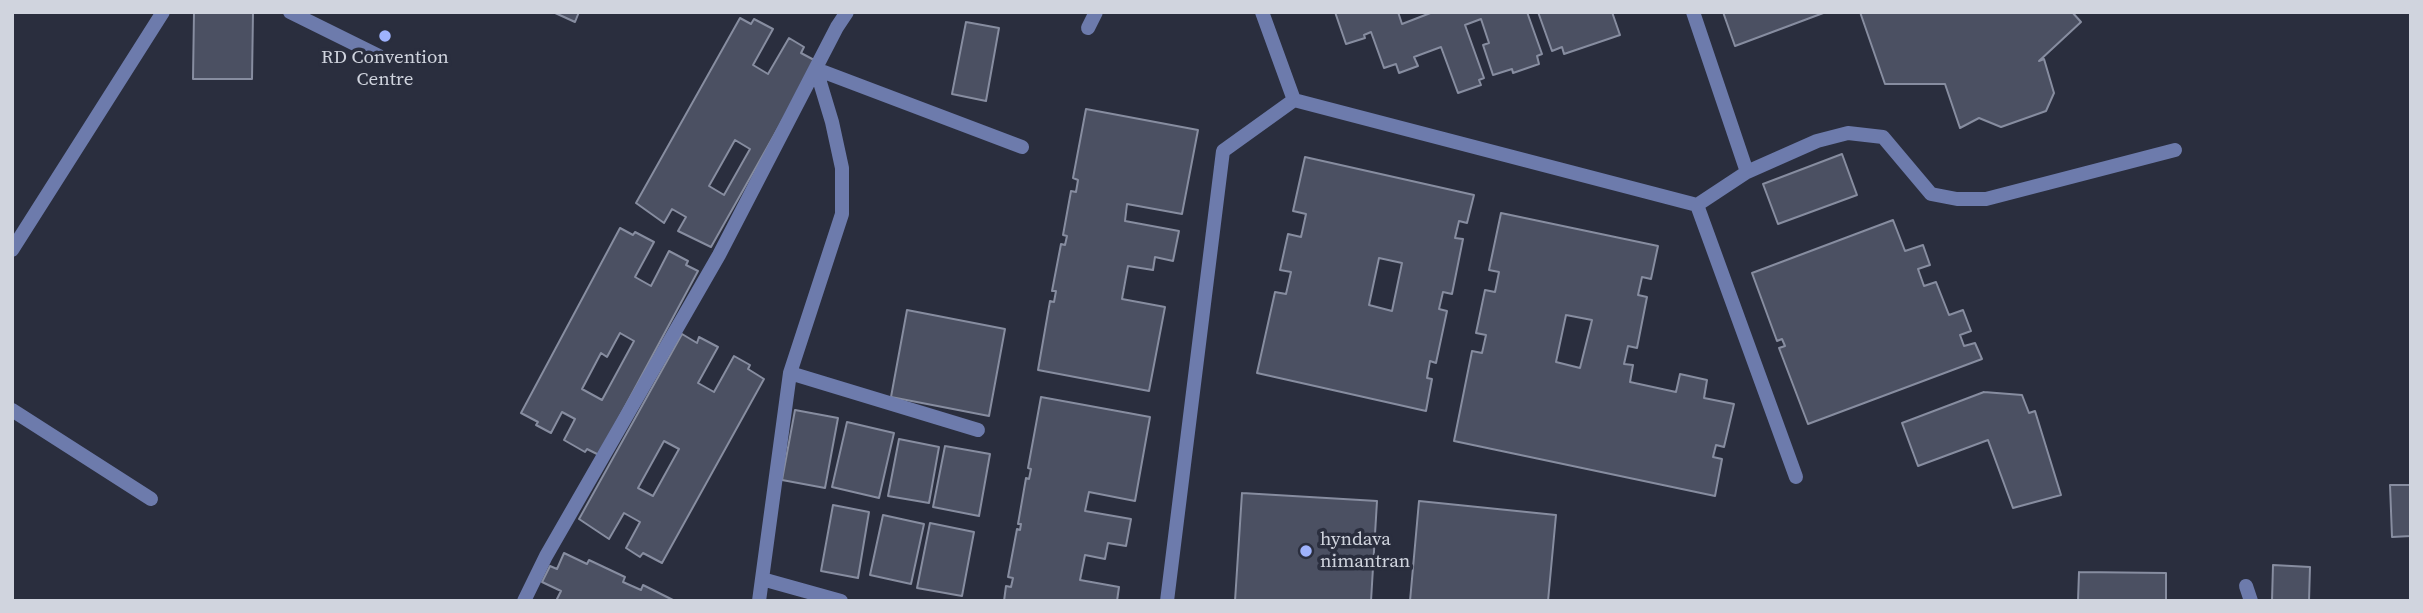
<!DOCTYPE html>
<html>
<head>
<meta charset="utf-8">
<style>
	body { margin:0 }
	#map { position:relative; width:2423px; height:613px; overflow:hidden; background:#2a2e3e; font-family:"Source Serif 4",serif }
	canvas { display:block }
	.frame { position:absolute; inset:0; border:14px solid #d0d4de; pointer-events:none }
</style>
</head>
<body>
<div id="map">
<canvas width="2423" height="613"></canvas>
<div class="frame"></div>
</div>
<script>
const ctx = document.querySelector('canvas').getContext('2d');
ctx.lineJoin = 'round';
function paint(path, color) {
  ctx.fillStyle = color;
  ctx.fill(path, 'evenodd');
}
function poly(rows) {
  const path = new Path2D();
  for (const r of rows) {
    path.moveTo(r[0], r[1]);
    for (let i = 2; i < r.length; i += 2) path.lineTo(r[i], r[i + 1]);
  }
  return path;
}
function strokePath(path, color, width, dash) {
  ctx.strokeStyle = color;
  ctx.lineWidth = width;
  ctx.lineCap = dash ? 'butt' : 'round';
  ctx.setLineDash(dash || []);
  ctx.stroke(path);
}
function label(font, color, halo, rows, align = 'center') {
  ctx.font = font + ' "Source Serif 4",serif';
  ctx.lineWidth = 7;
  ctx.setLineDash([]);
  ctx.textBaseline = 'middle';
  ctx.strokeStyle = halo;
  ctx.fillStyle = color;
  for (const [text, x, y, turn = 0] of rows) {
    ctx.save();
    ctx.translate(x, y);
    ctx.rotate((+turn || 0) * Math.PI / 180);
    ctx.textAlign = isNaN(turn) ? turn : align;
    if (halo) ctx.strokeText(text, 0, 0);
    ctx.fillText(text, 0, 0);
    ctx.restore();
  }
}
const building = poly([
	[194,12,253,12,252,79,193,79,194,12],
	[553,12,579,12,575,22,553,12],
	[1335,12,1398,12,1402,24,1433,12,1527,12,1542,54,1537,56,1539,64,1513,73,1512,69,1493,75,1483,45,1489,43,1481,19,1465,25,1484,78,1479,80,1481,85,1458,93,1441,47,1414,57,1418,66,1399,73,1396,64,1384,68,1371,32,1364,35,1365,38,1346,44,1335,12],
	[1538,12,1612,12,1620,35,1564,54,1562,47,1552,51,1538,12],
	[1723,12,1826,12,1735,46,1723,12],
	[1860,12,2072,12,2081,22,2039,61,2044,59,2054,93,2046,111,2001,127,1979,118,1960,128,1945,84,1885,84,1860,12],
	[740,18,751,24,754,19,773,29,753,65,768,74,789,38,804,47,801,53,816,61,711,247,678,231,686,217,672,209,664,223,636,203,740,18],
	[735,140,750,149,724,195,709,186,735,140],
	[966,22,999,28,986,101,952,94,966,22],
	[1086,109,1198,130,1182,214,1127,204,1125,221,1179,231,1173,261,1155,257,1153,270,1128,266,1122,299,1165,307,1149,391,1038,370,1050,301,1054,302,1056,291,1052,291,1061,244,1065,245,1067,236,1063,235,1071,191,1076,192,1078,180,1073,178,1086,109],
	[1842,154,1857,195,1778,224,1763,184,1842,154],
	[1305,157,1474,195,1467,223,1459,221,1455,238,1463,239,1452,294,1443,292,1439,309,1447,311,1436,363,1430,361,1427,378,1432,379,1426,411,1257,373,1275,292,1286,294,1291,272,1280,270,1288,234,1301,237,1306,214,1293,211,1305,157],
	[1379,258,1402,263,1392,311,1369,305,1379,258],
	[1501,213,1658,246,1651,279,1642,277,1638,295,1647,297,1637,348,1628,346,1624,364,1633,365,1630,382,1676,392,1680,374,1707,380,1704,398,1734,404,1724,447,1716,445,1713,457,1722,459,1715,496,1454,441,1472,351,1482,353,1486,335,1476,333,1485,290,1495,292,1499,272,1489,270,1501,213],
	[1566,315,1592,320,1580,368,1556,362,1566,315],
	[1893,220,1905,251,1923,245,1930,265,1918,269,1924,286,1936,282,1949,315,1963,310,1971,331,1960,335,1964,346,1975,343,1982,359,1808,424,1779,348,1785,346,1782,339,1777,341,1752,273,1893,220],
	[620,228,633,235,635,232,654,242,635,277,651,286,669,251,688,261,686,265,698,271,599,455,587,449,585,452,564,440,575,419,562,412,551,433,536,425,538,422,521,413,620,228],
	[620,333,634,341,602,400,582,389,601,353,607,357,620,333],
	[907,310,1005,329,989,416,891,397,907,310],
	[682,334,697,343,699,337,718,347,698,383,714,392,734,356,750,365,748,369,764,379,662,563,643,553,640,557,626,548,640,522,624,513,609,539,579,519,682,334],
	[664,441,679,449,653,496,638,488,664,441],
	[1984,392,2022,395,2029,413,2035,411,2061,495,2013,508,1988,440,1918,466,1902,423,1984,392],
	[1041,397,1150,417,1135,501,1089,492,1085,511,1131,519,1126,546,1108,543,1105,559,1085,555,1080,580,1119,587,1117,601,1004,601,1006,586,1011,587,1013,578,1008,577,1017,529,1020,530,1021,524,1018,524,1026,478,1029,479,1031,469,1028,468,1041,397],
	[795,410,838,418,825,488,782,480,795,410],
	[847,422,894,433,879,498,832,487,847,422],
	[899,439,939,447,929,503,888,496,899,439],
	[945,446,990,454,979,516,933,507,945,446],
	[2390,485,2411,485,2411,536,2392,537,2390,485],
	[1242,493,1377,501,1371,601,1235,601,1242,493],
	[1419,501,1556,515,1548,601,1410,601,1419,501],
	[833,505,869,512,858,578,821,571,833,505],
	[883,515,924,524,911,584,870,575,883,515],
	[930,523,974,532,962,596,917,588,930,523],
	[564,553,587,564,589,560,625,577,623,582,641,590,643,585,675,601,556,601,561,591,542,582,550,566,557,569,564,553],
	[2273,565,2310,567,2309,601,2272,601,2273,565],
	[2079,572,2166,573,2166,601,2078,601,2079,572]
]);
paint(building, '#4b5062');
strokePath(building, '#878da0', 2);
strokePath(poly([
	[1693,12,1747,172],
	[1088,28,1096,12],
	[1294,100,1697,205,1796,477],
	[1697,205,1747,172,1817,141,1848,133,1883,137,1931,194,1957,199,1986,199,2175,150],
	[12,250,163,12],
	[12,410,151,499],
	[1167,601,1223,151,1294,100,1262,12]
]), '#6d7bac', 14);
strokePath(poly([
	[290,12,379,56],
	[816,69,1022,147],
	[790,373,978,430],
	[762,579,841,601],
	[2246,586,2251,601],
	[524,601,546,556,719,255,837,27,847,12],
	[759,601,790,373,842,214,842,168,832,122,816,69]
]), '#6d7bac', 14);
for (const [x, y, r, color] of [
	[385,36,7,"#9fb3fd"],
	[1306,551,7,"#9fb3fd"]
]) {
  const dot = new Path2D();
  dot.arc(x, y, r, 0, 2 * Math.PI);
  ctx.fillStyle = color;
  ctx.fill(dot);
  strokePath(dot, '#2a2e3e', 2.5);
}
label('19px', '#d0d4de', '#2a2e3e', [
	["RD Convention",385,58],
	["Centre",385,80],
	["hyndava",1320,540,"left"],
	["nimantran",1320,562,"left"]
]);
</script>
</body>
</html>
